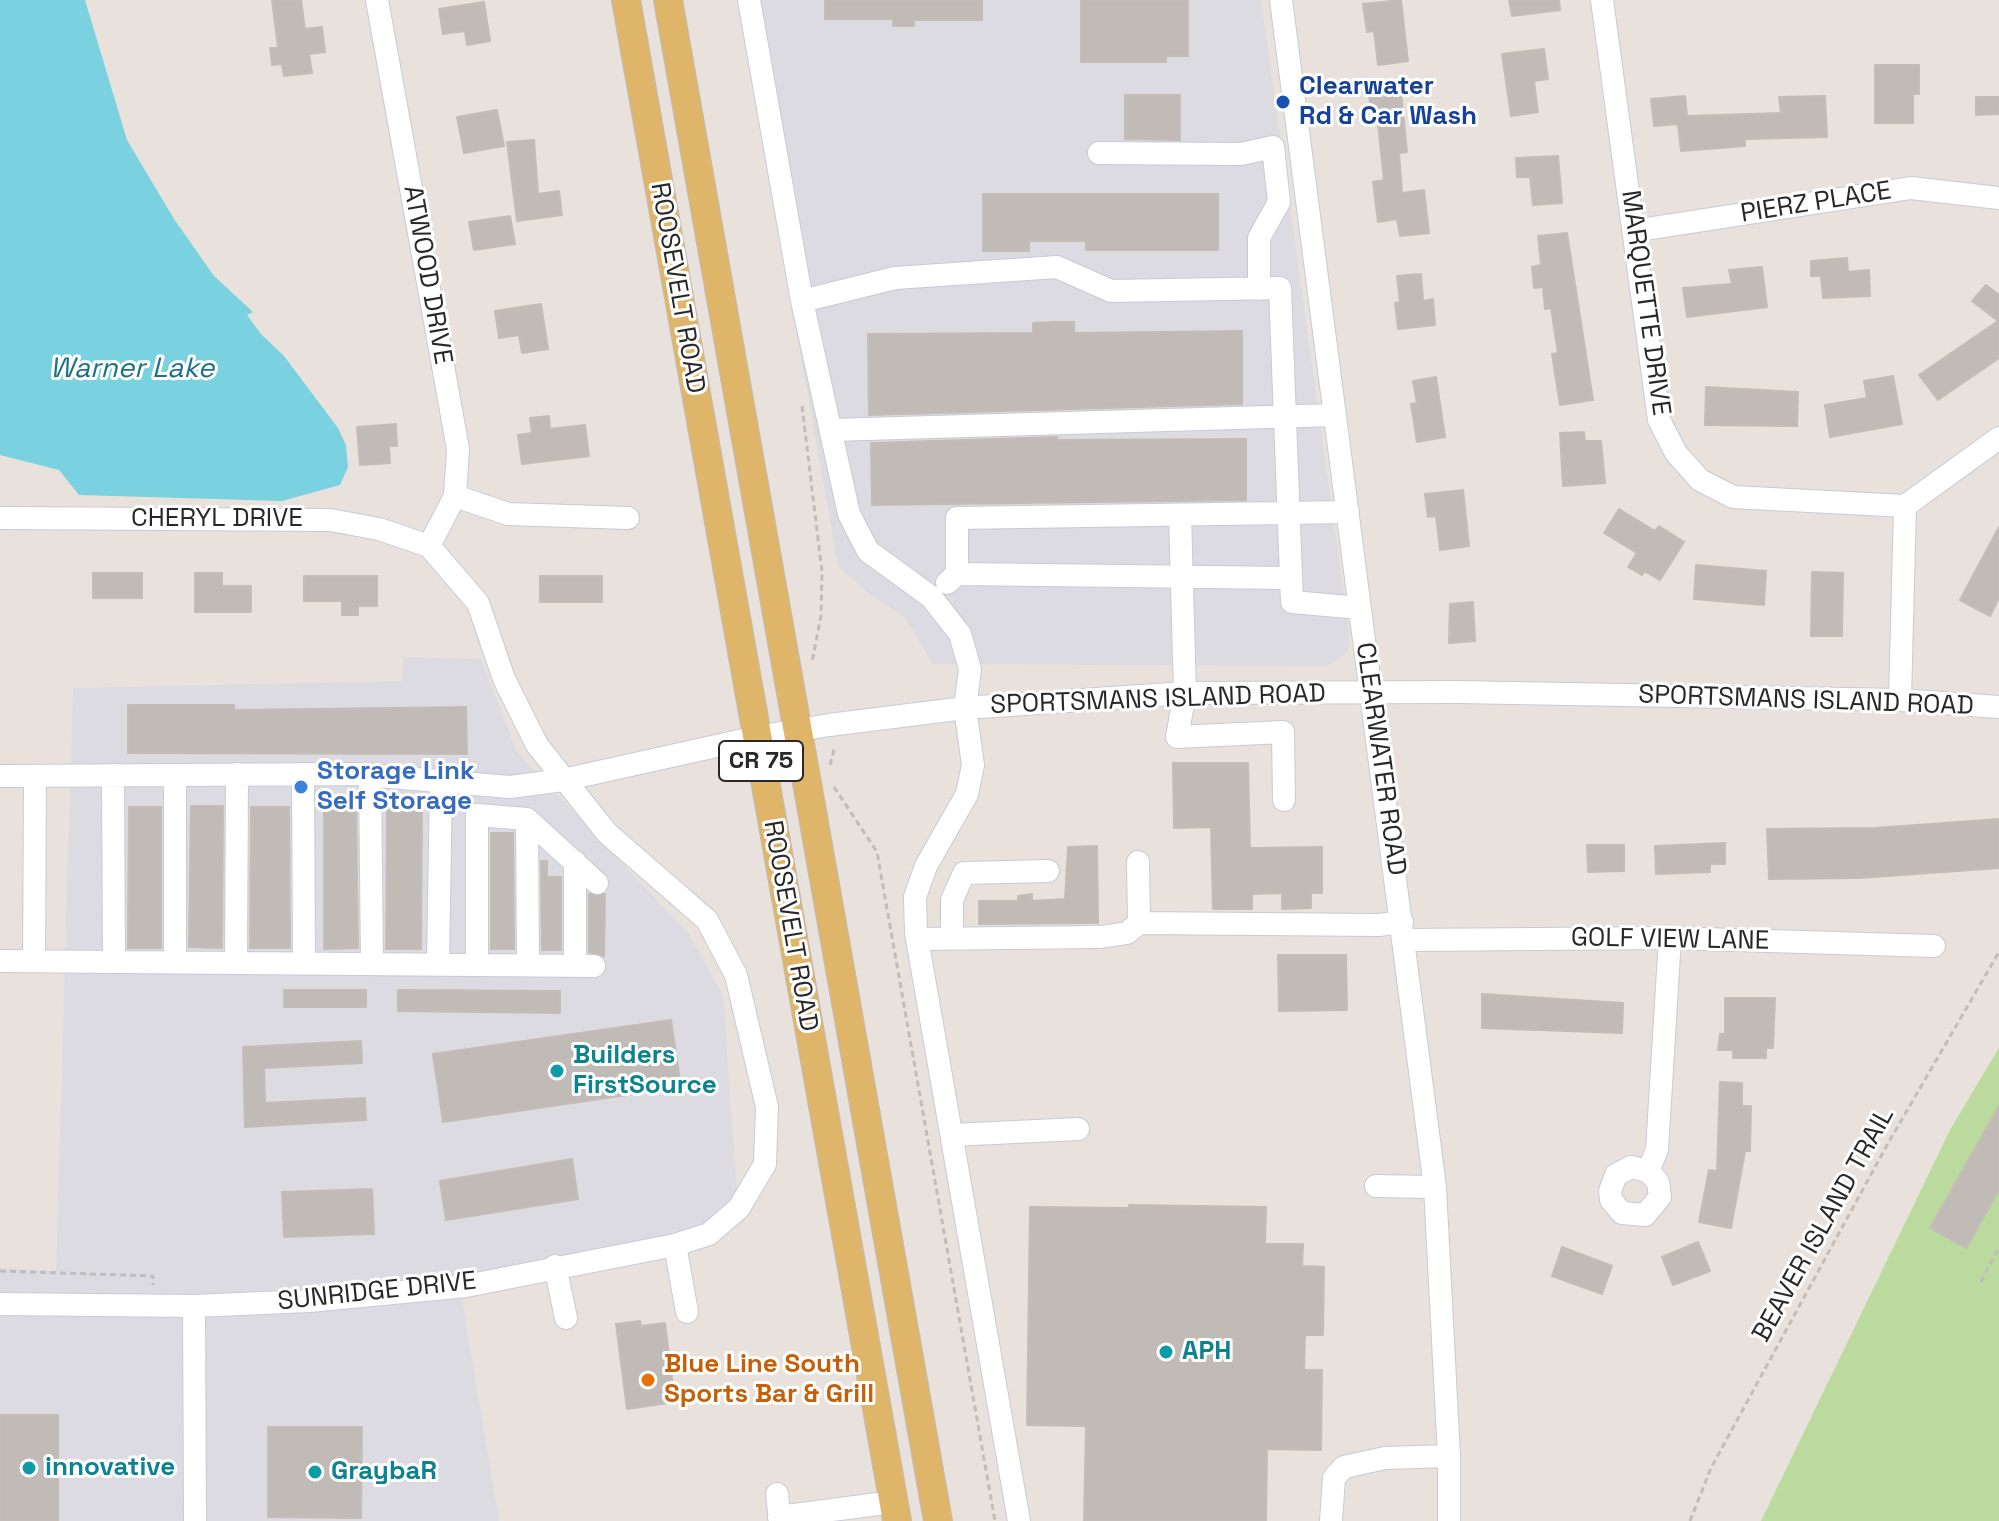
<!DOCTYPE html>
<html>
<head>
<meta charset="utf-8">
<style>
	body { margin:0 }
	canvas { display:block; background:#e9e1db }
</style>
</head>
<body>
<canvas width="1999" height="1521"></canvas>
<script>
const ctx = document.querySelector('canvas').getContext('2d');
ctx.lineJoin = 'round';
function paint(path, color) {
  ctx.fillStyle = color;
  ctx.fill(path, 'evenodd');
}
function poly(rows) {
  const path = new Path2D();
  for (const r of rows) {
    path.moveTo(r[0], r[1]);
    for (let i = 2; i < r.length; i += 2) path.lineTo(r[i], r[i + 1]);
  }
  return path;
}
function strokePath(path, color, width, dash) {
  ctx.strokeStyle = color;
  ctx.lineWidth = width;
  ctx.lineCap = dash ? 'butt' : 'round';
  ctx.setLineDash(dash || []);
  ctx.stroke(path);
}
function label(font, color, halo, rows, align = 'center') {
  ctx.font = font + ' "Space Grotesk",sans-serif';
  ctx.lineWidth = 6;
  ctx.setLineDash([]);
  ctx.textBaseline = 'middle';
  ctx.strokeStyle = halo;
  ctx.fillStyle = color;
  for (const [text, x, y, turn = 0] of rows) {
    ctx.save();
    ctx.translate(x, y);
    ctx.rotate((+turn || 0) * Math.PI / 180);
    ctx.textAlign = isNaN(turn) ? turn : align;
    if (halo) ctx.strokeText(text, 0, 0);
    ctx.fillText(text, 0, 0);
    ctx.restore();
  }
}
paint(poly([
	[738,0,1261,0,1349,631,1348,650,1341,658,1326,666,932,664,906,618,868,593,838,566],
	[404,657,481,659,517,752,688,933,723,995,737,1194,703,1233,458,1276,499,1521,0,1521,0,1268,56,1271,73,688,402,681]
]), '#dcdbe2');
paint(poly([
	[1999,1048,1999,1521,1761,1521,1950,1130]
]), '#bada9e');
paint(poly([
	[0,0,85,0,127,140,174,219,214,276,253,312,247,315,261,334,284,356,338,428,346,445,348,467,340,485,282,501,79,495,59,470,0,455]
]), '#7ad2e0');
const building = poly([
	[272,0,301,0,305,29,322,27,325,52,309,54,312,73,284,76,282,64,272,65,270,48,278,48,272,0],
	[825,0,982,0,982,20,914,20,914,26,893,26,893,19,825,19,825,0],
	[1081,0,1188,0,1188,56,1166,56,1166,62,1081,62,1081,0],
	[1401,0,1408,61,1378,65,1374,31,1367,32,1363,4,1401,0],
	[1509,0,1559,0,1560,10,1512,16,1509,0],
	[484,2,490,41,467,45,465,31,443,34,439,9,484,2],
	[1544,49,1548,79,1534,81,1538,112,1511,116,1502,54,1544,49],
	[1875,65,1919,65,1919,94,1913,94,1913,123,1875,123,1875,65],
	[1401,93,1407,152,1399,153,1402,193,1424,190,1429,233,1400,236,1397,219,1378,222,1373,182,1384,180,1377,115,1372,115,1369,95,1401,93],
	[1125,95,1180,95,1180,140,1125,139,1125,95],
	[1685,96,1687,116,1781,113,1779,97,1825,96,1827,137,1745,139,1745,146,1681,151,1678,124,1654,126,1651,99,1685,96],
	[1976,97,1999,97,1999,114,1976,115,1976,97],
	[497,110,504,146,464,153,457,117,497,110],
	[534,140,538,194,559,191,562,215,517,221,507,142,534,140],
	[1558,156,1562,203,1533,205,1530,177,1517,177,1516,158,1558,156],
	[983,194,1218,194,1218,250,1086,250,1086,241,1029,241,1029,251,983,251,983,194],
	[510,216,515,244,474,250,469,222,510,216],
	[1567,233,1593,400,1560,405,1552,354,1558,353,1551,308,1545,309,1543,287,1534,288,1532,267,1541,265,1538,236,1567,233],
	[1847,258,1848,272,1869,270,1870,296,1823,298,1821,276,1811,276,1811,261,1847,258],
	[1762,267,1767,307,1687,317,1683,288,1732,284,1729,270,1762,267],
	[1421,274,1423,301,1433,299,1435,325,1398,329,1395,303,1400,302,1397,276,1421,274],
	[1986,285,1999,295,1999,358,1938,400,1919,375,1998,321,1972,301,1986,285],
	[541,304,548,349,522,353,519,335,499,338,495,311,541,304],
	[1056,322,1074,322,1074,333,1242,331,1242,404,869,415,868,334,1033,333,1033,323,1056,322],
	[1893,376,1902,424,1830,437,1825,405,1867,398,1864,381,1893,376],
	[1436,377,1445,437,1417,442,1411,404,1417,403,1413,381,1436,377],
	[1706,387,1798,392,1797,426,1705,425,1706,387],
	[549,416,550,429,585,425,589,456,522,464,518,435,532,433,530,418,549,416],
	[396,424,397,446,389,446,390,463,360,465,357,427,396,424],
	[1584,432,1585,441,1601,441,1605,483,1563,486,1560,433,1584,432],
	[1057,437,1057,440,1246,439,1246,500,872,505,871,443,1057,437],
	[1463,490,1469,546,1440,550,1436,516,1428,517,1425,494,1463,490],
	[1619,509,1655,531,1659,526,1684,542,1660,580,1644,571,1642,575,1628,567,1637,553,1604,533,1619,509],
	[1999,527,1999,598,1990,616,1960,600,1999,527],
	[1696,565,1766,571,1764,605,1694,599,1696,565],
	[1812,572,1843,573,1842,636,1811,636,1812,572],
	[93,573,142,573,142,598,93,598,93,573],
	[195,573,222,573,222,586,251,586,251,612,195,612,195,573],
	[304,576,377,576,377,606,358,606,358,615,342,615,342,601,304,601,304,576],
	[540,576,602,576,602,602,540,602,540,576],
	[1473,602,1475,641,1449,643,1450,604,1473,602],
	[128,705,234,705,234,710,466,707,467,754,128,753,128,705],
	[1173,763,1248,763,1250,848,1322,847,1322,893,1311,893,1311,908,1282,909,1282,893,1252,894,1252,909,1213,909,1211,827,1174,828,1173,763],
	[191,806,223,806,222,948,189,947,191,806],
	[387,806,422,807,421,949,386,949,387,806],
	[129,807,161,807,161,948,128,948,129,807],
	[251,807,289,807,290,948,250,948,251,807],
	[324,807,356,807,358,948,324,949,324,807],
	[1999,819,1999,868,1859,878,1769,879,1767,829,1875,828,1999,819],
	[491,833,513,833,514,949,491,949,491,833],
	[1725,843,1725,864,1710,864,1710,872,1656,874,1655,846,1725,843],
	[1587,845,1624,845,1624,871,1588,872,1587,845],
	[1097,846,1098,923,979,924,979,901,1018,901,1018,896,1032,894,1032,901,1065,899,1068,847,1097,846],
	[541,861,547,861,547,877,561,877,561,950,542,950,541,861],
	[589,894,605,894,604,956,589,952,589,894],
	[1278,955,1346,955,1347,1010,1279,1011,1278,955],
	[284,990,366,990,366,1007,284,1007,284,990],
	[398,990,560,991,560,1013,398,1011,398,990],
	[1482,994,1623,1003,1622,1033,1482,1028,1482,994],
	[1725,998,1775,998,1773,1048,1766,1048,1766,1058,1733,1058,1733,1050,1718,1050,1720,1034,1725,1034,1725,998],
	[671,1020,681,1087,443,1122,433,1054,671,1020],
	[361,1041,362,1063,264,1068,265,1103,365,1098,366,1120,245,1127,243,1047,361,1041],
	[1720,1082,1742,1083,1742,1106,1751,1106,1750,1151,1745,1151,1731,1228,1699,1222,1709,1170,1717,1171,1720,1082],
	[1999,1106,1999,1190,1966,1248,1930,1228,1999,1106],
	[572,1159,578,1199,446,1220,440,1181,572,1159],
	[372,1189,374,1234,284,1237,282,1192,372,1189],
	[1129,1205,1266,1207,1265,1244,1303,1244,1302,1266,1324,1267,1323,1335,1305,1335,1304,1370,1322,1370,1321,1450,1267,1449,1266,1521,1084,1521,1086,1426,1027,1425,1030,1207,1129,1208,1129,1205],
	[1698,1242,1710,1271,1673,1285,1662,1257,1698,1242],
	[1562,1247,1612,1266,1602,1294,1552,1276,1562,1247],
	[640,1321,641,1326,665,1323,675,1402,627,1409,616,1324,640,1321],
	[0,1415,58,1415,58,1521,0,1521,0,1415],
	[268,1427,362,1427,361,1518,268,1517,268,1427]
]);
paint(building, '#c1bbb8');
strokePath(building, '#c4bdb5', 2);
const minor = poly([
	[377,0,458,449,455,496,429,546],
	[749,0,802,301,849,514,868,551,931,597,960,634,970,669,965,708,973,765,967,794,926,866,915,897,916,933,1019,1521],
	[1281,0,1435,1187,1449,1456,1449,1521],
	[1602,0,1659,420,1676,453,1700,480,1733,497,1905,506],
	[1099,153,1241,154,1273,147,1279,202,1259,238,1259,289],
	[1633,231,1911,188,1999,198],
	[802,301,895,278,1057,267,1111,291,1280,288,1292,602,1360,608],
	[832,430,1335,415],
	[455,496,508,514,628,518],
	[1905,506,1999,438],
	[1180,515,1185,693,1177,737,1283,732,1284,800],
	[0,518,330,520,379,529,429,546,478,603,504,679,537,745,607,833,707,920,736,975,767,1107,765,1164,739,1208,709,1234,675,1245,466,1286,309,1301,194,1306,0,1304],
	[957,574,957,518,1348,512],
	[947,583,957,574,1290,578],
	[1900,700,1905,506],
	[303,774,304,963],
	[113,775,114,962],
	[175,775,175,962],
	[370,775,372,964],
	[0,776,355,774,510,787,563,780,757,737,829,725,965,708,1185,693,1457,692,1900,700,1999,707],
	[527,819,528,965],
	[575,862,575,966],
	[1138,862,1139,923,1379,925,1402,922],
	[952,938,952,900,964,873,1048,871],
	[917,939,1101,937,1127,933,1139,923],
	[1405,940,1670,938,1934,946],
	[0,961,594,966],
	[34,961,35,776],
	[236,963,237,774],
	[438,964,441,781],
	[477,965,477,815,527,819,597,883],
	[952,1135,1078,1129],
	[1648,1171,1631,1167,1616,1175,1610,1191,1611,1200,1622,1213,1645,1215,1660,1197,1658,1182,1648,1171,1657,1150,1670,938],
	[1376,1186,1435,1187],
	[675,1245,687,1312],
	[555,1266,566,1318],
	[194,1306,195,1521],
	[777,1494,780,1521],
	[779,1517,893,1502],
	[1331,1521,1334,1478,1344,1467,1385,1458,1449,1456]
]);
const major = poly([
	[626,0,897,1521],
	[668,0,938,1521]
]);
strokePath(minor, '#c7cbd4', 24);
strokePath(major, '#bebebe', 30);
strokePath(poly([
	[802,406,822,572,821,616,812,662],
	[830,765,835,746],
	[834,787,877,852,995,1521],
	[0,1271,153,1276,153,1285],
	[1981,1282,1999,1247],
	[1690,1521,1711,1468,1887,1145,1999,952]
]), '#bebebe', 3, [6, 4]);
strokePath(minor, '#fff', 22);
strokePath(major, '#dfb56a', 28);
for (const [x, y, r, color] of [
	[1283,102,8,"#1a4fb4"],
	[301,787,8,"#3f7fe0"],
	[557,1071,8,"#0f9aa8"],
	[1166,1352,8,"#0f9aa8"],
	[648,1380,8,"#e8710a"],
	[29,1468,8,"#0f9aa8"],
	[315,1472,8,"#0f9aa8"]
]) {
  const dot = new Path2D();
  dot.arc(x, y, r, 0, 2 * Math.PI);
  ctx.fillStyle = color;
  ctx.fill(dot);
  strokePath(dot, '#fff', 3);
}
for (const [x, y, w] of [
	[761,761,84]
]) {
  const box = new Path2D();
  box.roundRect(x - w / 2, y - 20, w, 40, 6);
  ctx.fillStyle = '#fff';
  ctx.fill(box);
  strokePath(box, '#282828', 2);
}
label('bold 24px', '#282828', null, [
	["CR 75",761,761]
]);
label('bold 26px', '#164399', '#fff', [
	["Clearwater",1299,87],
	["Rd & Car Wash",1299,117]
], 'left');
label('26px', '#282828', '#fff', [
	["PIERZ PLACE",1816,203,-9],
	["ATWOOD DRIVE",427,275,80],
	["ROOSEVELT ROAD",677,288,80],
	["MARQUETTE DRIVE",1645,303,82],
	["CHERYL DRIVE",217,519],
	["SPORTSMANS ISLAND ROAD",1158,700,-2],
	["SPORTSMANS ISLAND ROAD",1806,701,2],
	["CLEARWATER ROAD",1380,759,82],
	["ROOSEVELT ROAD",790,926,80],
	["GOLF VIEW LANE",1670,940,1],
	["BEAVER ISLAND TRAIL",1824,1225,-61],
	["SUNRIDGE DRIVE",377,1292,-6]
]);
label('bold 26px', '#366cbe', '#fff', [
	["Storage Link",317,772],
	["Self Storage",317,802]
], 'left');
label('bold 26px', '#0d838f', '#fff', [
	["Builders",573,1056],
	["FirstSource",573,1086],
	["APH",1182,1352],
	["innovative",45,1468],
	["GraybaR",331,1472]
], 'left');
label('bold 26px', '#c56008', '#fff', [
	["Blue Line South",664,1365],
	["Sports Bar & Grill",664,1395]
], 'left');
label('italic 28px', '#1c7188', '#fff', [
	["Warner Lake",132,369]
]);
</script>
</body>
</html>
